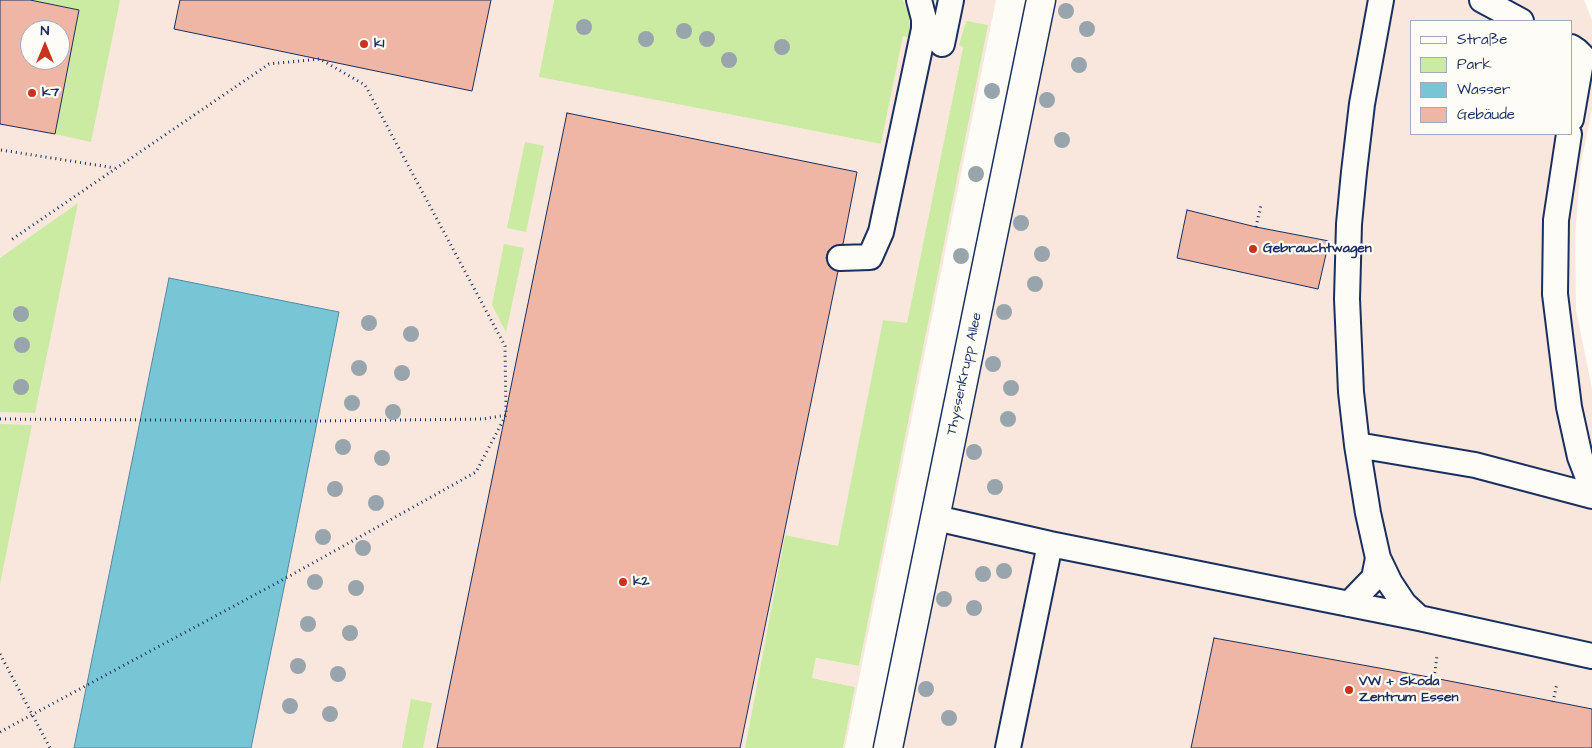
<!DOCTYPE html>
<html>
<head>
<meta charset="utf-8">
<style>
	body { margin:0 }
	#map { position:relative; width:1592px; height:748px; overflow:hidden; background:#fdfcf7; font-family:"Architects Daughter",sans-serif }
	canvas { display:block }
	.legend { position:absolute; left:1410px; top:20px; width:162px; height:115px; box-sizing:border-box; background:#fdfcf7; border:1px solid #a3aaba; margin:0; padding:6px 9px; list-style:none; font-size:15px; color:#1b2f5e }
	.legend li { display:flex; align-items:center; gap:10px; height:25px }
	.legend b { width:25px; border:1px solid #a3aaba }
	.north { position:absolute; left:20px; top:20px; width:50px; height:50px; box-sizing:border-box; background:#fdfcf7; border:1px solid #a3aaba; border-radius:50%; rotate:0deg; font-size:14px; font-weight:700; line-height:20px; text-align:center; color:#1b2f5e }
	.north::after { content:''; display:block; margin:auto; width:18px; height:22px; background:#c8321e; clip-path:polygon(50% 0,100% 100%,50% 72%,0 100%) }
</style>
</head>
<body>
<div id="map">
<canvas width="1592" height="748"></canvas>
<ul class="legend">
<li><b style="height:6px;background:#fdfcf7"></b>Straße</li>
<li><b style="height:14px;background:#cbeaa2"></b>Park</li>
<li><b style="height:14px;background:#78c5d6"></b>Wasser</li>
<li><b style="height:14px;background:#efb6a5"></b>Gebäude</li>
</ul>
<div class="north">N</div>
</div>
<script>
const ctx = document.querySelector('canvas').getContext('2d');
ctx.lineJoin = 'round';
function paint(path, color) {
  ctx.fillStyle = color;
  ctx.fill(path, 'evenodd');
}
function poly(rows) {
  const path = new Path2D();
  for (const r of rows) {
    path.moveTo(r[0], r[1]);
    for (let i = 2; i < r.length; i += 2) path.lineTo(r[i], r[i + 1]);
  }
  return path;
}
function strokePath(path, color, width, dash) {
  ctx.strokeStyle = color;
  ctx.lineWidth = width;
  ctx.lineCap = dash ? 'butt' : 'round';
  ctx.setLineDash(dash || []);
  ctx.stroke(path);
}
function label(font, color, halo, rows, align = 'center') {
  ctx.font = font + ' "Architects Daughter",sans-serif';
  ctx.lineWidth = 4.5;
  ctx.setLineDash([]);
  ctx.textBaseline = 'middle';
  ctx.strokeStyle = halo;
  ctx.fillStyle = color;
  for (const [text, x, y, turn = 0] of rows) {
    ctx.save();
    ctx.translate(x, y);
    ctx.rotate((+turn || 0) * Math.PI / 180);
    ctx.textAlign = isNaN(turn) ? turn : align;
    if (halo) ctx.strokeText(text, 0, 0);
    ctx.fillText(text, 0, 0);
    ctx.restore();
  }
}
paint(poly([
	[0,0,554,0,540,77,881,144,903,35,910,21,909,13,903,0,996,0,845,748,843,748,855,687,812,678,816,658,859,666,987,25,965,22,963,47,907,324,883,321,838,547,785,535,745,748,0,748],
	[30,30,60,30,60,60,30,60],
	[1044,0,1584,0,1592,20,1592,109,1581,164,1575,235,1576,310,1592,389,1592,748,894,748],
	[1411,21,1571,21,1571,134,1411,134]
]), '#f9e7de');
paint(poly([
	[30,0,120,0,91,142,55,134,79,10],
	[554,0,903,0,909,13,910,30,908,37,903,36,881,144,539,77],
	[966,21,988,25,859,666,816,658,812,678,855,687,843,748,745,748,785,535,838,546,883,320,907,323,963,47,959,45],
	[525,142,544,146,526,232,507,228],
	[78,203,35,413,0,412,0,258],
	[504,244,524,248,506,332,492,305],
	[0,424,32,425,0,584],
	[411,699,432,703,423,748,402,748]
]), '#cbeaa2');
const water = poly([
	[169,278,339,312,286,578,251,748,74,748,169,278]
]);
paint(water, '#78c5d6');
strokePath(water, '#5389a6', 1);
const building = poly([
	[0,0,30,0,79,10,55,134,0,124,0,0],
	[30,30,60,30,60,60,30,60,30,30],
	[180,0,491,0,472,91,174,29,180,0],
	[567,113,857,172,843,244,832,247,828,251,826,258,829,266,838,271,740,748,437,748,567,113],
	[1187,210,1256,227,1329,241,1318,289,1177,258,1187,210],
	[1214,638,1434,678,1592,709,1592,748,1191,748,1214,638]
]);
paint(building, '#efb6a5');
strokePath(building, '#1b2f5e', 1);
const service = poly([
	[1482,0,1521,21],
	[942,44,951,0],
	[1571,47,1577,51,1582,56,1571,119],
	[1569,134,1556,220,1555,294,1569,407,1580,457,1592,488],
	[840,258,870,257,881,232,924,29,924,19,919,0],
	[1357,445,1475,465,1592,496],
	[936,518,1050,544,1419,618,1592,656],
	[1378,558,1390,583,1404,604,1419,618],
	[1349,604,1374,578,1378,558,1368,513,1357,445,1351,392,1347,299,1349,224,1354,172,1362,104,1381,0],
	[1008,748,1050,544]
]);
const minor = poly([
	[888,748,1041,0]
]);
strokePath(service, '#1b2f5e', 28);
strokePath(minor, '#1b2f5e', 31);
strokePath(poly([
	[1,150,115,168],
	[1256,227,1261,205],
	[0,419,317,421,483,419,506,415],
	[0,654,50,748],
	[1434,678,1437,656],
	[1553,702,1557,683],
	[0,732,286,578,476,472,506,415,505,346,365,85,320,59,269,64,11,240]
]), '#1b2f5e', 3, [1, 4]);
strokePath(service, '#fdfcf7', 24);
strokePath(minor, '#fdfcf7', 28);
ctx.fillStyle = '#99a5ac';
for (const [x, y] of [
	[1066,11],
	[584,27],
	[1087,29],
	[684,31],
	[646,39],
	[707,39],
	[782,47],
	[729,60],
	[1079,65],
	[992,91],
	[1047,100],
	[1062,140],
	[976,174],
	[1021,223],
	[1042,254],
	[961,256],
	[1035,284],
	[1004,312],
	[21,314],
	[369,323],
	[411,334],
	[22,345],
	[993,364],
	[359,368],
	[402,373],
	[21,387],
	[1011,388],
	[352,403],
	[393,412],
	[1008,419],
	[343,447],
	[974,452],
	[382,458],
	[995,487],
	[335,489],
	[376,503],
	[323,537],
	[363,548],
	[1004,571],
	[983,574],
	[315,582],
	[356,588],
	[944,599],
	[974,608],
	[308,624],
	[350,633],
	[298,666],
	[338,674],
	[926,689],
	[290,706],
	[330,714],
	[949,718]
]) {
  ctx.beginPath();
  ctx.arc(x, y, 8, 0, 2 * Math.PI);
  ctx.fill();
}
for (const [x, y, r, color] of [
	[364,44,5,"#c8321e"],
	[32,93,5,"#c8321e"],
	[1253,249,5,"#c8321e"],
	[623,582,5,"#c8321e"],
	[1349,690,5,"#c8321e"]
]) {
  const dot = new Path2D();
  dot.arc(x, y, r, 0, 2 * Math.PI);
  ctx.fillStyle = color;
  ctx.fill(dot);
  strokePath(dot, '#fdfcf7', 2);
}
label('bold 14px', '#1b2f5e', '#fdfcf7', [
	["k1",374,44],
	["k7",42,93],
	["Gebrauchtwagen",1263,249],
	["k2",633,582],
	["VW + Skoda",1359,682],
	["Zentrum Essen",1359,698]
], 'left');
label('14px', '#1b2f5e', '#fdfcf7', [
	["ThyssenKrupp Allee",965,374,-78]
]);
</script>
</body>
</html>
